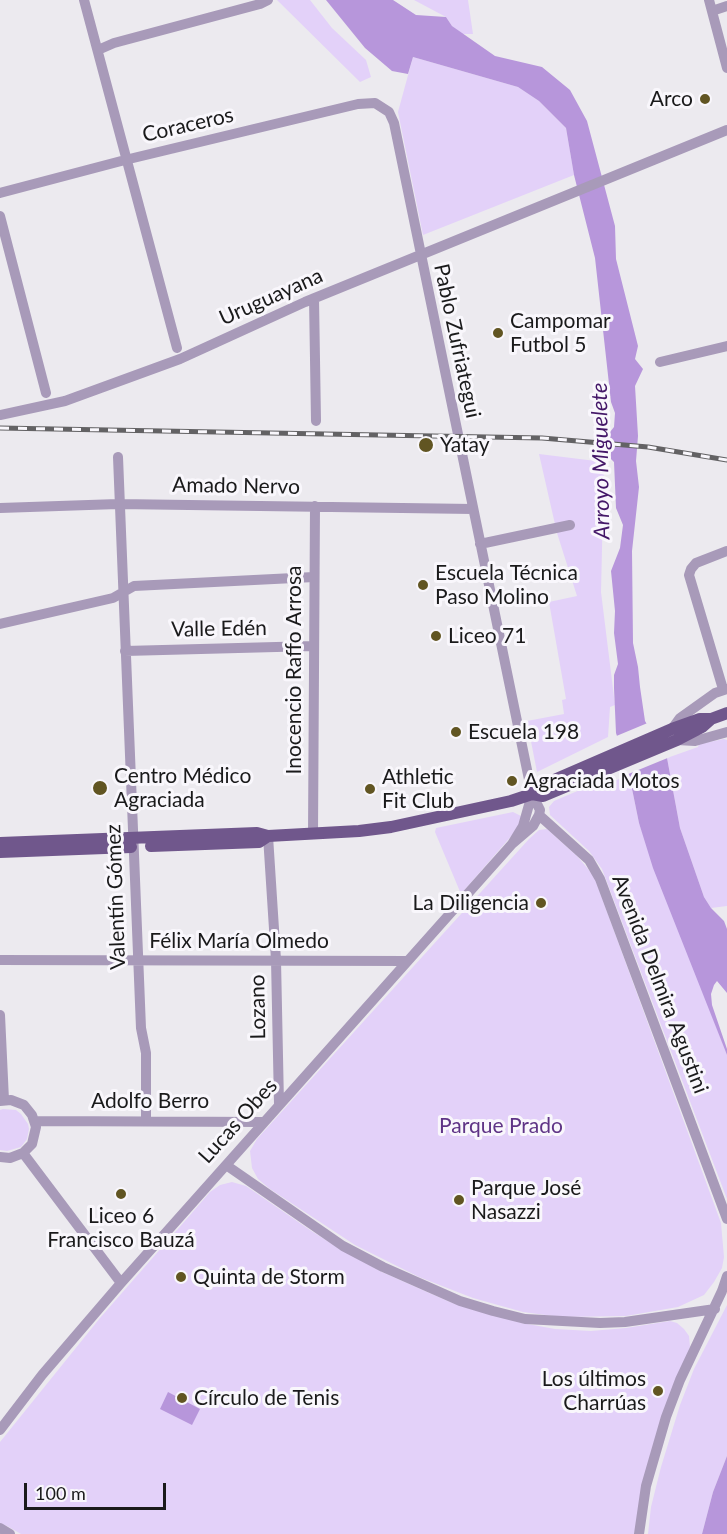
<!DOCTYPE html>
<html>
<head>
<meta charset="utf-8">
<style>
	body { margin:0 }
	#map { position:relative; width:727px; height:1534px; overflow:hidden; background:#eceaef; font-family:Lato,sans-serif }
	canvas { display:block }
	.scale { position:absolute; left:24px; top:1483px; width:142px; height:27px; box-sizing:border-box; border:3px solid #1a1a1b; border-top:0; padding-left:8px; font-size:18px; line-height:21px; white-space:nowrap; color:#1a1a1b; -webkit-text-stroke:4px #f9f7fc; paint-order:stroke }
</style>
</head>
<body>
<div id="map">
<canvas width="727" height="1534"></canvas>
<div class="scale">100 m</div>
</div>
<script>
const ctx = document.querySelector('canvas').getContext('2d');
ctx.lineJoin = 'round';
function paint(path, color) {
  ctx.fillStyle = color;
  ctx.fill(path, 'evenodd');
}
function poly(rows) {
  const path = new Path2D();
  for (const r of rows) {
    path.moveTo(r[0], r[1]);
    for (let i = 2; i < r.length; i += 2) path.lineTo(r[i], r[i + 1]);
  }
  return path;
}
function strokePath(path, color, width, dash) {
  ctx.strokeStyle = color;
  ctx.lineWidth = width;
  ctx.lineCap = dash ? 'butt' : 'round';
  ctx.setLineDash(dash || []);
  ctx.stroke(path);
}
function label(font, color, halo, rows, align = 'center') {
  ctx.font = font + ' Lato,sans-serif';
  ctx.lineWidth = 6;
  ctx.setLineDash([]);
  ctx.textBaseline = 'middle';
  ctx.strokeStyle = halo;
  ctx.fillStyle = color;
  for (const [text, x, y, turn = 0] of rows) {
    ctx.save();
    ctx.translate(x, y);
    ctx.rotate((+turn || 0) * Math.PI / 180);
    ctx.textAlign = isNaN(turn) ? turn : align;
    if (halo) ctx.strokeText(text, 0, 0);
    ctx.fillText(text, 0, 0);
    ctx.restore();
  }
}
paint(poly([
	[277,0,310,0,332,28,366,60,371,77,360,82],
	[414,0,468,0,473,34,462,34,452,26,446,17],
	[413,57,518,87,539,101,566,128,574,175,423,235,398,112],
	[539,454,604,462,601,592,615,705,610,707,608,737,537,772,527,721,564,714,562,700,566,699,549,602,577,596,557,533],
	[724,739,727,740,727,906,711,908,704,897,680,828,667,758,698,747,699,744],
	[629,774,639,823,727,1055,727,1199,602,869,589,851,550,815,549,807,554,801,601,781,617,780],
	[513,812,521,816,520,826,461,894,435,832,436,828],
	[547,829,577,856,594,876,721,1223,724,1257,722,1268,714,1282,704,1295,678,1307,626,1316,561,1317,523,1312,473,1298,419,1277,355,1245,270,1189,258,1179,252,1168,250,1151,257,1139,529,839,539,830],
	[3,1109,16,1110,21,1114,28,1124,29,1129,27,1139,21,1147,7,1151,0,1150,0,1110],
	[232,1182,246,1186,310,1230,343,1251,382,1272,450,1302,522,1323,555,1329,591,1331,626,1328,670,1321,677,1323,684,1329,689,1336,690,1347,634,1534,21,1534,7,1526,0,1524,0,1442,100,1318,191,1214,210,1192,220,1185],
	[727,1305,727,1456,713,1492,702,1534,648,1534,651,1507,661,1467,680,1405,694,1369]
]), '#e3d1f9');
paint(poly([
	[326,0,393,0,416,15,446,17,452,26,495,56,542,67,570,90,587,121,615,226,616,259,638,346,635,359,643,369,635,386,638,436,636,461,639,487,632,551,633,643,638,667,640,687,645,721,667,758,680,828,704,897,711,908,724,921,727,929,727,993,717,981,714,985,711,994,712,1005,727,1049,727,1055,653,868,639,823,629,774,616,733,614,688,614,675,618,664,614,633,615,611,611,571,620,548,623,525,616,508,614,462,608,456,606,437,614,427,615,413,611,402,595,258,574,175,566,128,539,101,518,87,413,57,408,74,392,71,365,48],
	[168,1392,200,1409,192,1425,160,1409],
	[727,1456,727,1534,702,1534,713,1492]
]), '#b796db');
paint(poly([
	[650,722,670,757,626,775,614,737]
]), '#eceaef');
strokePath(poly([
	[84,0,177,348],
	[709,0,727,68],
	[712,11,727,6],
	[98,50,114,43,260,4,268,0],
	[0,193,125,160,358,104,375,103,389,112,394,123,532,794,540,810,539,815,533,826,512,844],
	[0,216,46,393],
	[314,298,316,421],
	[660,362,727,346],
	[0,415,65,401,180,359,305,302,727,130],
	[118,457,141,1028,146,1053,146,1120],
	[0,508,118,504,473,509],
	[480,544,570,525],
	[0,624,113,598,134,586,314,577],
	[125,651,314,646],
	[723,689,689,575,691,569,696,563,727,551],
	[672,729,680,718,715,693,727,689],
	[677,740,695,741,727,732],
	[539,815,589,860,600,879,727,1219],
	[313,833,315,506],
	[268,836,276,960,279,1104],
	[0,960,407,961],
	[0,1015,4,1100],
	[0,1101,11,1100,24,1105,32,1115,36,1127,32,1144,23,1153,10,1158,0,1157],
	[35,1121,264,1122],
	[23,1153,121,1283],
	[226,1165,343,1246,383,1267,460,1301,493,1311,525,1319,600,1323,625,1322,715,1309],
	[0,1430,42,1375,121,1283,512,844,523,826,532,794],
	[0,1528,10,1534],
	[639,1534,646,1486,666,1417,680,1380,722,1291,727,1276]
]), '#a89ab9', 10);
strokePath(poly([
	[532,794,538,787,672,729,700,719,711,719],
	[0,843,257,833,268,836,359,831,391,827,511,801,532,794,543,796,677,740,702,727,711,719,727,713],
	[151,846,259,842,268,836],
	[0,852,131,847]
]), '#70578c', 12);
const rail = poly([
	[0,428,542,438,648,447,727,460]
]);
strokePath(rail, '#636264', 5);
strokePath(rail, '#f9f7fc', 3, [9]);
for (const [x, y, r, color] of [
	[705,99,6,"#615522"],
	[498,333,6,"#615522"],
	[426,445,8,"#615522"],
	[423,585,6,"#615522"],
	[436,636,6,"#615522"],
	[456,732,6,"#615522"],
	[512,781,6,"#615522"],
	[100,788,8,"#615522"],
	[370,789,6,"#615522"],
	[541,903,6,"#615522"],
	[121,1194,6,"#615522"],
	[459,1200,6,"#615522"],
	[181,1277,6,"#615522"],
	[658,1391,6,"#615522"],
	[182,1398,6,"#615522"]
]) {
  const dot = new Path2D();
  dot.arc(x, y, r, 0, 2 * Math.PI);
  ctx.fillStyle = color;
  ctx.fill(dot);
  strokePath(dot, '#f9f7fc', 2);
}
label('21px', '#1a1a1b', '#f9f7fc', [
	["Arco",693,99,"right"],
	["Campomar",510,321],
	["Futbol 5",510,345],
	["Yatay",440,445],
	["Escuela Técnica",435,573],
	["Paso Molino",435,597],
	["Liceo 71",448,636],
	["Escuela 198",468,732],
	["Centro Médico",114,776],
	["Agraciada",114,800],
	["Athletic",382,777],
	["Fit Club",382,801],
	["Agraciada Motos",524,781],
	["La Diligencia",529,903,"right"],
	["Parque José",471,1188],
	["Nasazzi",471,1212],
	["Liceo 6",121,1216,"center"],
	["Francisco Bauzá",121,1240,"center"],
	["Quinta de Storm",193,1277],
	["Los últimos",646,1379,"right"],
	["Charrúas",646,1403,"right"],
	["Círculo de Tenis",194,1398]
], 'left');
label('21px', '#1a1a1b', '#f9f7fc', [
	["Coraceros",188,125,-13],
	["Uruguayana",271,297,-24],
	["Pablo Zufriategui",457,341,78],
	["Amado Nervo",236,486,1],
	["Valle Edén",219,629,-1],
	["Inocencio Raffo Arrosa",294,670,-90],
	["Valentín Gómez",116,897,-92],
	["Félix María Olmedo",239,941],
	["Avenida Delmira Agustini",660,984,69],
	["Lozano",258,1007,-91],
	["Adolfo Berro",150,1101],
	["Lucas Obes",238,1121,-48]
]);
label('21px', '#5f3486', '#f9f7fc', [
	["Parque Prado",501,1126]
]);
label('italic 22px', '#441768', '#f9f7fc', [
	["Arroyo Miguelete",601,461,-91]
]);
</script>
</body>
</html>
